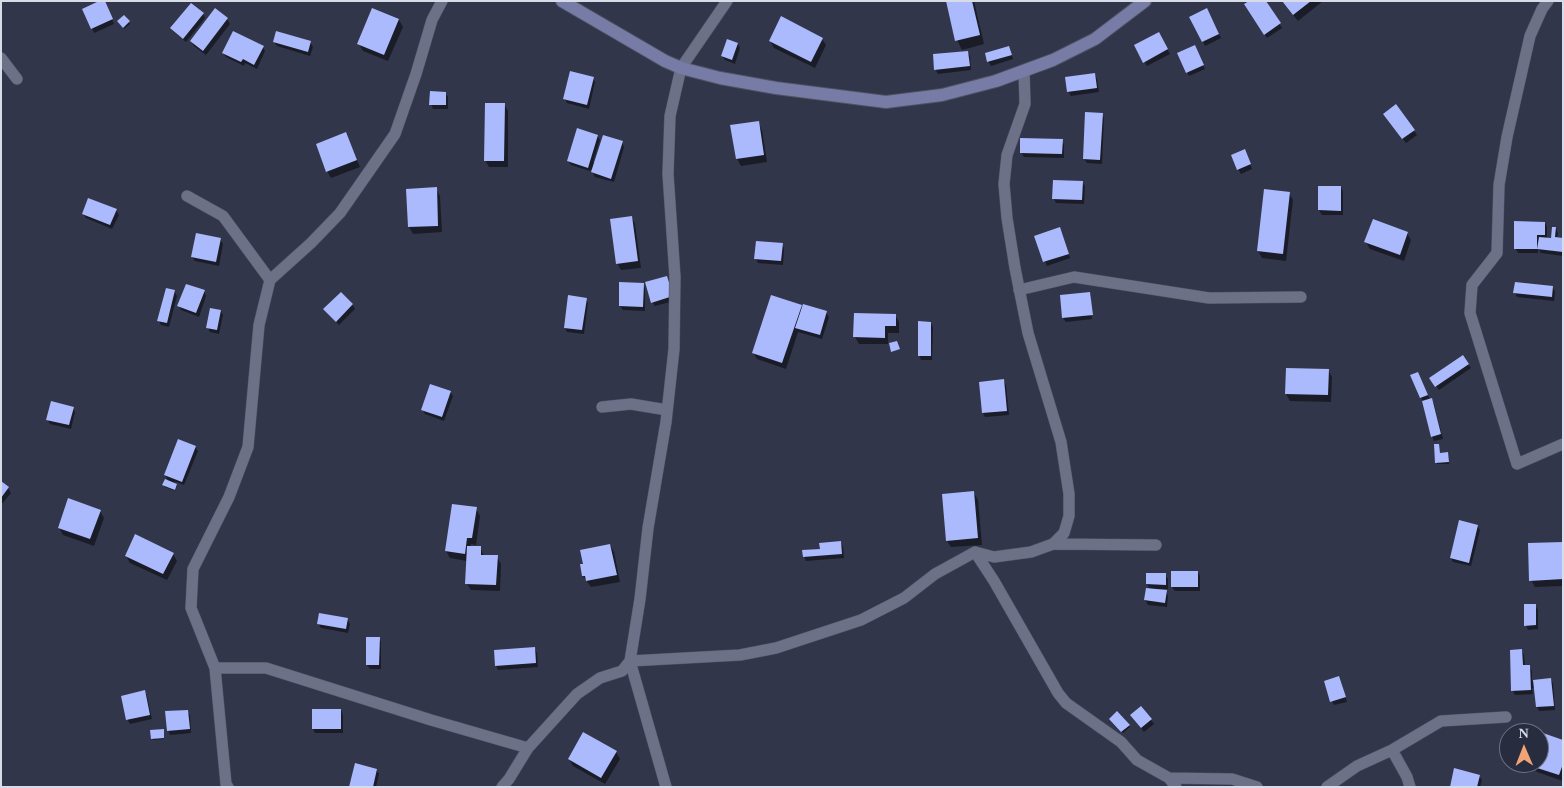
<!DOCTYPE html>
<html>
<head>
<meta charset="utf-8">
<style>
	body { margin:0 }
	#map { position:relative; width:1564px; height:788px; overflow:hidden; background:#31364a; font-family:"Times New Roman",serif }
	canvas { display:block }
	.frame { position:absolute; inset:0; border:2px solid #d8dbe8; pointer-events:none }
	.north { position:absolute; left:1499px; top:723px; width:50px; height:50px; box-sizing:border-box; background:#282c3f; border:1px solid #6e7283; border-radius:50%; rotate:359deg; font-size:14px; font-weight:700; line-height:20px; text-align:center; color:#d8dbe8 }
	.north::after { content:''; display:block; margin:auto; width:18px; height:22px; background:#efa377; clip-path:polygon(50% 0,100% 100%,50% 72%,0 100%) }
</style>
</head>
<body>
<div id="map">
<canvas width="1564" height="788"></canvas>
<div class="frame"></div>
<div class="north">N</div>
</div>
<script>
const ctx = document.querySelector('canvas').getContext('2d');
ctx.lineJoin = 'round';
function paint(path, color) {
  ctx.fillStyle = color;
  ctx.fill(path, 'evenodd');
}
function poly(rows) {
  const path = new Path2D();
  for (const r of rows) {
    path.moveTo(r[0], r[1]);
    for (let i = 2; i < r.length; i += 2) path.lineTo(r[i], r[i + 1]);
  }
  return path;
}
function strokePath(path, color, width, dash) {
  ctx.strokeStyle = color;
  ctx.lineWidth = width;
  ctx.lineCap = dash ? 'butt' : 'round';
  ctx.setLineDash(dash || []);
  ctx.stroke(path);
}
paint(poly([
	[947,1,974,1,984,44,962,50,957,40],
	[1265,1,1282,28,1267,38,1248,9],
	[1282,1,1323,1,1298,21],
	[106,5,114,24,94,33,92,28],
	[216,10,227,19,230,24,206,55,194,46,191,41],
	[203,14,205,18,186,42,174,32,171,28],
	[1209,14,1221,38,1205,46,1191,18],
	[124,16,130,24,124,29,119,23],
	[399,20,403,27,388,61,363,51,359,44],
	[1158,33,1170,54,1147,66,1136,45],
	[822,39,826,45,815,68,774,48,770,41],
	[274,42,310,42,313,47,310,56,277,46],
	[738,44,740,48,735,64,725,60,722,56],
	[263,47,265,51,257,69,245,63,244,66,226,57,223,53],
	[1196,51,1205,69,1189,76,1187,72],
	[967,52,970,56,971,70,938,74,935,69],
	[1011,52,1013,59,991,66,988,61],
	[1095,75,1097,79,1099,92,1071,96,1068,91],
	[593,78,595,82,589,109,567,103,565,99],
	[445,93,448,97,448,109,433,109,431,104],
	[504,104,508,111,508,167,489,167,485,160],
	[1396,106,1417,135,1406,143,1387,118],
	[1087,113,1102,114,1104,118,1102,164,1087,163,1084,159],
	[758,123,762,130,767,162,741,166,737,159],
	[346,134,360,167,331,178,327,171],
	[597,136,600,140,593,162,595,163,622,142,624,147,614,182,595,177,591,169,590,171,571,165,568,161],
	[1062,140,1064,145,1064,158,1024,157,1021,152],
	[1247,155,1252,169,1241,174,1238,169],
	[1082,182,1085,186,1084,204,1056,203,1054,199],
	[1320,187,1341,187,1343,192,1343,215,1322,215,1319,210],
	[436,189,440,196,442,232,413,234,409,227],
	[1289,193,1293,200,1286,261,1262,258,1258,251],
	[116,210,119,215,112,229,86,218,83,214],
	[631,217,635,224,641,268,621,270,617,263],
	[1545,223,1547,227,1547,239,1552,239,1556,228,1558,233,1557,239,1563,240,1563,256,1541,253,1538,249,1538,253,1518,253,1515,248],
	[1062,233,1070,258,1047,266,1036,237],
	[1407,233,1411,240,1404,261,1370,249,1366,242],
	[220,239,223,244,219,266,195,261,192,257],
	[782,244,784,248,783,265,758,263,756,259],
	[666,278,674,301,655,306,652,302],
	[643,284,645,288,645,311,623,310,620,306],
	[1552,287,1555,291,1554,301,1517,297,1515,293],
	[174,291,177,296,169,327,161,325,159,321],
	[204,291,206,296,199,317,181,310,179,306],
	[1090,293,1091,296,1090,296,1092,319,1066,322,1063,318],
	[586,299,588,303,584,334,567,332,565,328],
	[352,304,355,309,339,325,325,310],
	[801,306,802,309,826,312,829,317,822,339,798,332,786,369,757,359,753,352],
	[221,311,223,315,219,334,210,332,208,328],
	[895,315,899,322,899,333,888,333,888,344,859,344,855,337],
	[931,323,933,327,932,360,921,360,919,355],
	[1468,364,1471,368,1439,390,1433,382],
	[1287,369,1328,370,1332,377,1331,402,1290,401,1286,394],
	[1412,376,1420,378,1430,400,1432,400,1434,404,1443,439,1434,441,1432,436,1423,402],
	[1003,380,1006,385,1009,415,985,417,983,413],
	[450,392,453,396,444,421,425,414,423,410],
	[73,408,75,412,71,429,50,424,47,419],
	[1438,445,1440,454,1448,453,1449,464,1437,464],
	[195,447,198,451,184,485,174,481,177,486,175,491,165,487,164,485,169,482,165,475],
	[1,483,8,488,11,493,1,505],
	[974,493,978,500,982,545,951,547,947,541],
	[476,509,480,516,476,545,471,544,470,547,480,547,484,556,497,557,501,564,500,591,471,590,467,584,467,561,450,558,446,551],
	[100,511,104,518,94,546,63,535,59,528],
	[1477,526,1480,530,1471,566,1453,562,1451,558],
	[841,542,843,547,844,558,806,561,804,556],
	[1563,543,1563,586,1535,587,1531,580],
	[610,545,614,552,620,582,591,587,583,576],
	[173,554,177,561,167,580,130,563,126,556],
	[1198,572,1200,576,1200,591,1175,591,1172,587],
	[1147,575,1165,575,1168,579,1168,589,1158,589,1158,590,1166,591,1168,596,1167,607,1148,605,1145,600,1147,589,1150,590,1147,584],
	[1535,605,1538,610,1538,629,1528,630,1526,625],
	[347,619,350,624,348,633,321,628,318,623],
	[379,638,381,642,381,669,370,669,367,665],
	[534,648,537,653,538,667,498,670,496,666],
	[1522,651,1524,655,1525,666,1529,666,1532,671,1532,681,1550,679,1553,683,1555,710,1539,711,1537,707,1535,688,1532,688,1533,694,1515,695,1513,691],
	[1341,682,1347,702,1334,705,1332,701],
	[145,692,147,696,152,719,130,724,127,719],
	[1141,707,1154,724,1144,732,1134,719],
	[341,710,343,715,343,733,315,733,313,729],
	[187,711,190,715,191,733,170,735,168,730],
	[1112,721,1129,725,1130,727,1123,733],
	[163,730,164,739,153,740,152,738],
	[1563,741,1563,781,1537,772,1533,766,1534,763,1539,763,1539,747],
	[616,752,620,759,605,784,573,766,569,759],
	[376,770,379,774,376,787,350,787],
	[1479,776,1482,780,1480,787,1451,787]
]), '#0007');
paint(poly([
	[99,1,105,1,113,19,91,29,82,9],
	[946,1,972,1,980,35,955,41],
	[1249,1,1266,1,1281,23,1264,35,1244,4],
	[1282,1,1311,1,1293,15],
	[191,3,204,13,183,39,170,28],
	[215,8,228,18,203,51,190,41],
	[372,8,399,19,384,55,357,44],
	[1207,8,1219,34,1202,42,1189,17],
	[124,15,130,21,123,28,117,21],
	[781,16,823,38,811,62,769,41],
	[233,31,264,46,254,65,243,59,241,62,222,53],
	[276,31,311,41,308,52,273,42],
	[1159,32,1168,49,1143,63,1134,45],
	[727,39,738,43,732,60,721,56],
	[1195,45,1204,65,1186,73,1177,53],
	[1009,46,1012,55,987,62,985,53],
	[968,51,970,66,934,70,933,54],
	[570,71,594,77,587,105,563,99],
	[1095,73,1097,88,1067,92,1065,77],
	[430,91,446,92,446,105,429,105],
	[485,103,505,103,504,161,484,161],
	[1396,104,1415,130,1402,139,1383,114],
	[1085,112,1103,113,1100,160,1083,159],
	[759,121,764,155,736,159,730,125],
	[577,128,598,135,588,168,567,161],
	[346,132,357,160,326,172,316,144],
	[603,135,623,141,611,179,591,172],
	[1020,138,1063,139,1062,154,1020,153],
	[1245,149,1251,164,1237,170,1231,155],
	[1053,180,1083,181,1082,200,1052,199],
	[1318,186,1341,186,1341,211,1318,210],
	[437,187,438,226,408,227,406,189],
	[1264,189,1290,192,1283,254,1257,251],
	[88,198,117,209,110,225,82,214],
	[632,216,638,261,616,264,610,219],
	[1373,219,1408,232,1400,255,1364,242],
	[1514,221,1545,222,1545,235,1537,235,1537,249,1514,249],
	[1060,227,1069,254,1043,262,1034,236],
	[1552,227,1556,227,1555,237,1563,238,1563,252,1537,249,1539,237,1551,238],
	[196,233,221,238,216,262,191,257],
	[756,241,783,243,781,261,754,259],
	[667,276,673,296,651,303,645,282],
	[619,282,644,283,643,307,619,306],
	[1515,282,1553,286,1552,297,1513,293],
	[186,284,205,290,196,313,177,306],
	[166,288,175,290,167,323,157,321],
	[341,292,353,304,336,322,323,309],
	[1090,292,1093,315,1062,318,1060,295],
	[568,295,587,298,582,330,564,328],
	[771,295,802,305,782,363,752,353],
	[803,304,827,311,820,335,795,328],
	[210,308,221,310,217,330,206,328],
	[854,313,896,314,896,326,885,326,885,338,853,337],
	[918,321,931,322,931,356,918,356],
	[897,341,900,349,891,352,889,343],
	[1463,355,1469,364,1435,387,1429,378],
	[1286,368,1329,369,1328,395,1285,394],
	[1418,372,1428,395,1420,398,1410,375],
	[1004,379,1007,411,982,413,979,382],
	[430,384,451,391,442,417,421,410],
	[1432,398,1441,434,1431,437,1422,401],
	[51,401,74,407,69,425,46,420],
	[178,439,196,446,182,482,164,475],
	[1434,444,1439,444,1440,453,1448,452,1449,462,1435,463],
	[165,479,177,484,175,490,162,485],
	[1,481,9,487,1,498],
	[974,491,978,538,946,541,942,494],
	[68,498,101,510,90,539,58,528],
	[452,504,477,507,472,538,467,538,465,554,445,551],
	[1459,520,1478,525,1469,563,1450,558],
	[135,534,174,553,163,574,125,556],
	[841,541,842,554,803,557,802,550,820,549,819,543],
	[1563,542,1563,579,1529,581,1528,543],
	[610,544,617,575,586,581,585,576,582,576,580,564,583,564,580,550],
	[467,546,481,546,481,555,498,555,496,585,465,584],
	[1171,571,1198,571,1198,587,1171,587],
	[1146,573,1166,573,1166,585,1146,584],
	[1146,588,1167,590,1165,603,1144,600],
	[1524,604,1536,604,1536,625,1524,626],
	[319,613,348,618,346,629,317,624],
	[366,637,380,637,379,665,366,665],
	[535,647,536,663,495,666,494,650],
	[1522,649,1523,665,1530,665,1531,690,1511,691,1510,650],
	[1339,676,1346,697,1330,702,1324,681],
	[1551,678,1554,706,1536,707,1533,680],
	[145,690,150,715,126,720,121,696],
	[1141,706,1152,719,1141,728,1130,715],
	[312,709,341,709,341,729,312,729],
	[188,710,190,729,167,731,165,711],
	[1117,711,1130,725,1121,732,1109,719],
	[164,729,164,738,151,739,150,730],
	[583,732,617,751,601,778,568,759],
	[1543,733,1563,740,1563,764,1559,775,1531,766,1532,763,1539,763,1539,743],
	[355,763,377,769,373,787,349,787],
	[1454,768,1480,775,1477,787,1450,787]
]), '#abb9fd');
const street = poly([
	[1548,1,1542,9,1530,36,1507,137,1499,185,1497,253,1472,285,1470,313,1517,464,1563,444],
	[1,58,17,79],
	[187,196,223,216,270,280],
	[1019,290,1074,277,1209,298,1301,297],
	[602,407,631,404,667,410],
	[1053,544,1156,545],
	[975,552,994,581,1058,693,1066,703,1121,742,1137,760,1169,778,1176,787],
	[215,668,266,668,431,720,528,748],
	[1392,750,1407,777,1410,787],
	[1169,778,1232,779,1257,787],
	[228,787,226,784,215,668,191,608,193,569,229,497,248,447,259,325,270,280,311,243,340,213,395,134,416,74,432,20,442,1],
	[502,787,509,779,528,748,577,694,600,678,622,671,630,661,740,655,776,648,861,620,904,598,935,574,975,552,994,557,1031,552,1053,544,1064,533,1069,516,1069,494,1061,442,1028,333,1015,268,1007,218,1004,184,1007,155,1025,104,1024,71],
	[666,787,630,661,640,599,648,528,666,422,674,349,675,277,668,174,670,116,681,68,727,1],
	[1327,787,1357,766,1392,750,1441,721,1506,717]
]);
const secondary = poly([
	[562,1,665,61,681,68,720,78,776,88,886,102,942,95,996,81,1053,60,1095,39,1145,1]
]);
strokePath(street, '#4e5263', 12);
strokePath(secondary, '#4e5263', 14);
strokePath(street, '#6c7188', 11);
strokePath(secondary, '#767ca5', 12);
</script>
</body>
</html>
